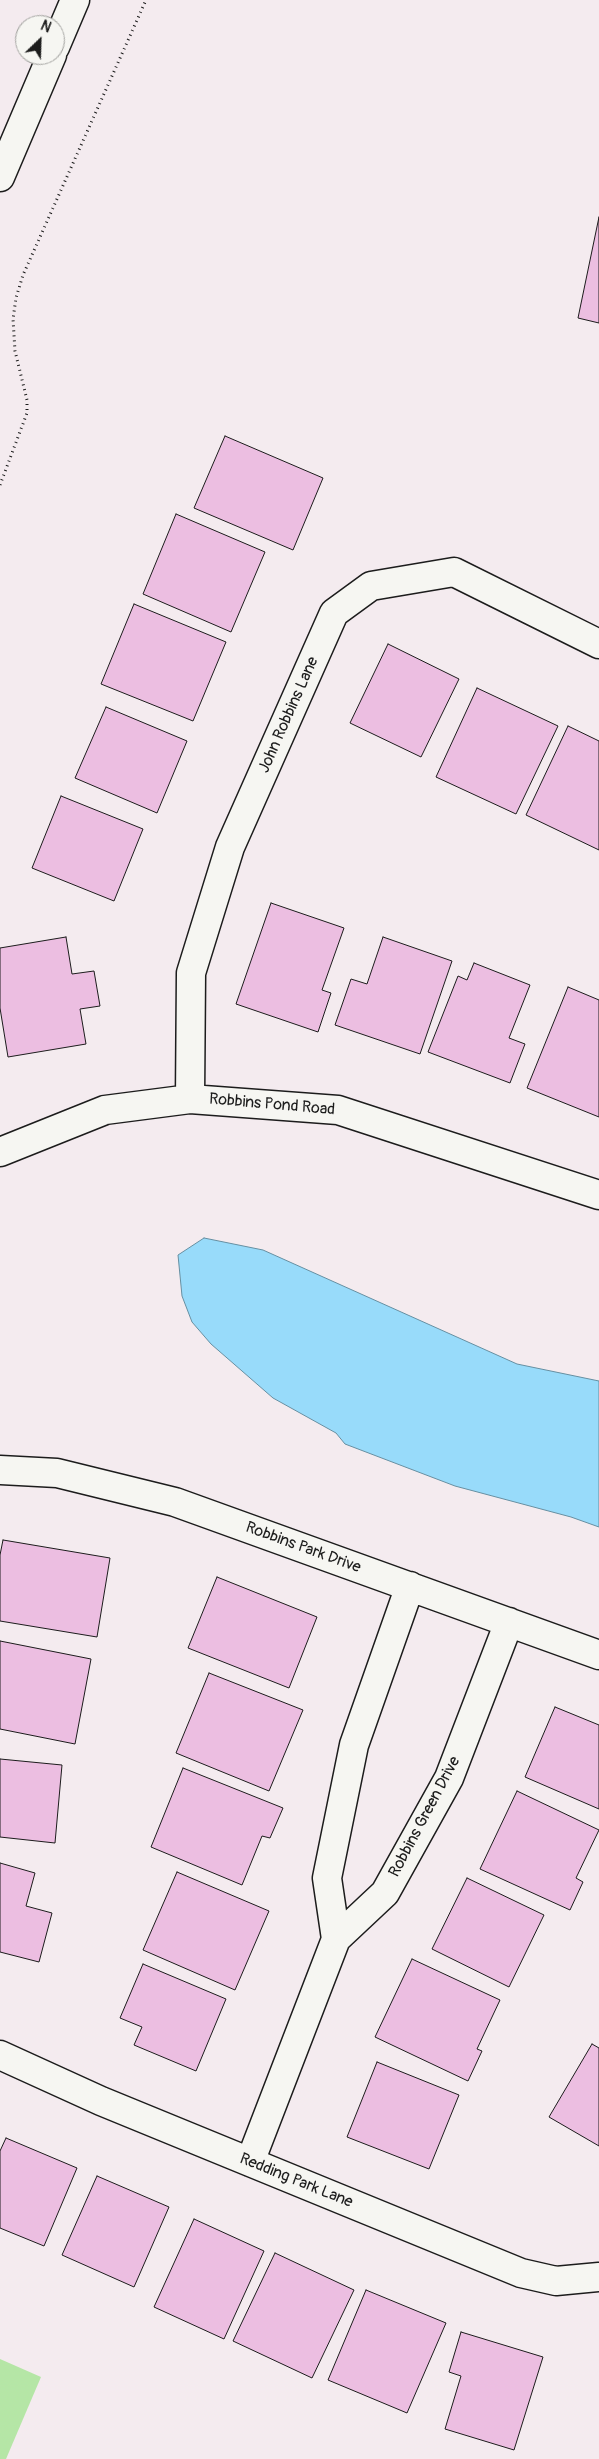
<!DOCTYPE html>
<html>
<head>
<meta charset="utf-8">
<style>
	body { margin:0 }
	#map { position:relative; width:599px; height:2459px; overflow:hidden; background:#f4ebef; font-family:Pangolin,sans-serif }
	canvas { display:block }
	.north { position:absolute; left:15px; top:15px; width:50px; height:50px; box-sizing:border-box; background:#f6f6f2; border:1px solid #9f9f9c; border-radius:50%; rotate:24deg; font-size:14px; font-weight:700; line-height:20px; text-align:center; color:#1c1c1c }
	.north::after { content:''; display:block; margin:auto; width:18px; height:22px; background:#1c1c1c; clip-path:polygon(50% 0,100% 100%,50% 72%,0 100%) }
</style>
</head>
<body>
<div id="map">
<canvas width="599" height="2459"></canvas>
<div class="north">N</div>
</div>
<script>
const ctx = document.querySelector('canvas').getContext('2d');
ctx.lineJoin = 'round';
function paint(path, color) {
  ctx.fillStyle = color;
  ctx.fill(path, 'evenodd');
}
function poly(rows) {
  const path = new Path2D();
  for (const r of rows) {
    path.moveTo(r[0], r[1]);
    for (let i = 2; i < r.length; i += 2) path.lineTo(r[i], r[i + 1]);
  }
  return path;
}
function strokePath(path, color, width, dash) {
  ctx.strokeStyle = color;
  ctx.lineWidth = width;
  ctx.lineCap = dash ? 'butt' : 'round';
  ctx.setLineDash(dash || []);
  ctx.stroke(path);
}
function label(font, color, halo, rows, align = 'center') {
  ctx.font = font + ' Pangolin,sans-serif';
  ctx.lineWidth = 4.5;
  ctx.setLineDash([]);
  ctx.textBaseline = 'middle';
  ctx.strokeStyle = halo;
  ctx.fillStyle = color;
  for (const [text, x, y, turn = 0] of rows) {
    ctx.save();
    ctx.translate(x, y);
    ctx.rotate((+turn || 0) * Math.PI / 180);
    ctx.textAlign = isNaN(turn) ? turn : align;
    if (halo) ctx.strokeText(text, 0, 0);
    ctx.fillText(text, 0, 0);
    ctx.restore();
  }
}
paint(poly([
	[0,2359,41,2377,6,2459,0,2459]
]), '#b5e6a6');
const water = poly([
	[204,1238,263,1250,517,1364,599,1381,599,1527,571,1517,455,1486,345,1444,336,1433,273,1398,211,1344,192,1322,182,1296,178,1255,204,1238]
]);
paint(water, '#98dbfa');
strokePath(water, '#668fa1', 1);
const building = poly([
	[599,217,599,323,578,318,599,217],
	[225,436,323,478,293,550,194,508,225,436],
	[176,514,265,552,231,632,143,594,176,514],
	[134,604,226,642,193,721,101,684,134,604],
	[388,644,459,679,421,757,350,723,388,644],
	[477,688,558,726,516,814,436,777,477,688],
	[106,707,187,741,157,813,75,778,106,707],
	[568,726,599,741,599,850,526,815,568,726],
	[61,796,143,829,114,901,32,868,61,796],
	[271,903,344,928,322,990,331,993,318,1032,236,1004,271,903],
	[66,937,72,974,94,971,100,1006,80,1009,86,1044,8,1057,0,1008,0,948,66,937],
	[383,937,452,961,420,1054,335,1025,351,979,367,984,383,937],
	[474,963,530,985,509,1038,525,1044,510,1083,428,1052,458,976,467,980,474,963],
	[568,987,599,1000,599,1117,527,1088,568,987],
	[3,1540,110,1558,97,1637,0,1621,0,1555,3,1540],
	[217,1577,317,1617,289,1688,188,1648,217,1577],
	[0,1641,91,1659,75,1744,0,1729,0,1641],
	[209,1673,303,1710,269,1791,176,1753,209,1673],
	[555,1707,599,1725,599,1809,525,1777,555,1707],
	[0,1759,62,1765,55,1843,0,1837,0,1759],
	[183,1768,283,1808,270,1838,262,1836,242,1885,151,1847,183,1768],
	[517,1791,599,1830,576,1878,583,1882,570,1910,480,1869,517,1791],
	[0,1863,35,1873,26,1906,52,1913,39,1962,0,1952,0,1863],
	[177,1872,269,1911,235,1990,143,1950,177,1872],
	[467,1878,544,1915,509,1987,432,1949,467,1878],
	[412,1959,500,2000,477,2049,482,2051,468,2081,375,2037,412,1959],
	[143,1964,226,1999,196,2071,134,2045,142,2027,120,2018,143,1964],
	[592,2044,599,2048,599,2146,549,2117,592,2044],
	[377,2062,459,2095,429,2169,347,2137,377,2062],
	[6,2138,77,2168,44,2246,0,2228,0,2151,6,2138],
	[97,2176,169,2207,134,2287,62,2255,97,2176],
	[194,2219,264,2251,224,2339,154,2307,194,2219],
	[275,2253,354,2290,312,2378,233,2341,275,2253],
	[366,2290,446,2323,407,2413,328,2380,366,2290],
	[461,2332,543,2357,514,2450,445,2429,461,2376,449,2372,461,2332]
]);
paint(building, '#ecbee1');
strokePath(building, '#1c1c1c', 1);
const minor = poly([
	[190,1099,191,973,230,847,334,613,371,586,454,572,599,644],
	[0,1152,105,1110,190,1099,338,1110,599,1195],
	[0,1470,57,1473,175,1502,599,1655],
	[336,1939,327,1878,354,1745,410,1586],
	[0,2055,101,2101,521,2273,556,2281,599,2277],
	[250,2162,336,1939,385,1893,449,1778,509,1622]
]);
const secondary = poly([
	[55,47,75,0],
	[0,177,52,55]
]);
strokePath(minor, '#1c1c1c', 31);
strokePath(secondary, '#1c1c1c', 31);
strokePath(poly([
	[0,485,27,413,27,400,15,351,13,319,16,298,23,275,146,0]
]), '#1c1c1c', 3, [1, 4]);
strokePath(minor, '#f6f6f2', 28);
strokePath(secondary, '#f6f6f2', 28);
label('16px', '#1c1c1c', '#f6f6f2', [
	["John Robbins Lane",289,715,-66],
	["Robbins Pond Road",272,1105,5],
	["Robbins Park Drive",303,1548,20],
	["Robbins Green Drive",425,1817,-62],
	["Redding Park Lane",296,2181,22]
]);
</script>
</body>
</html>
